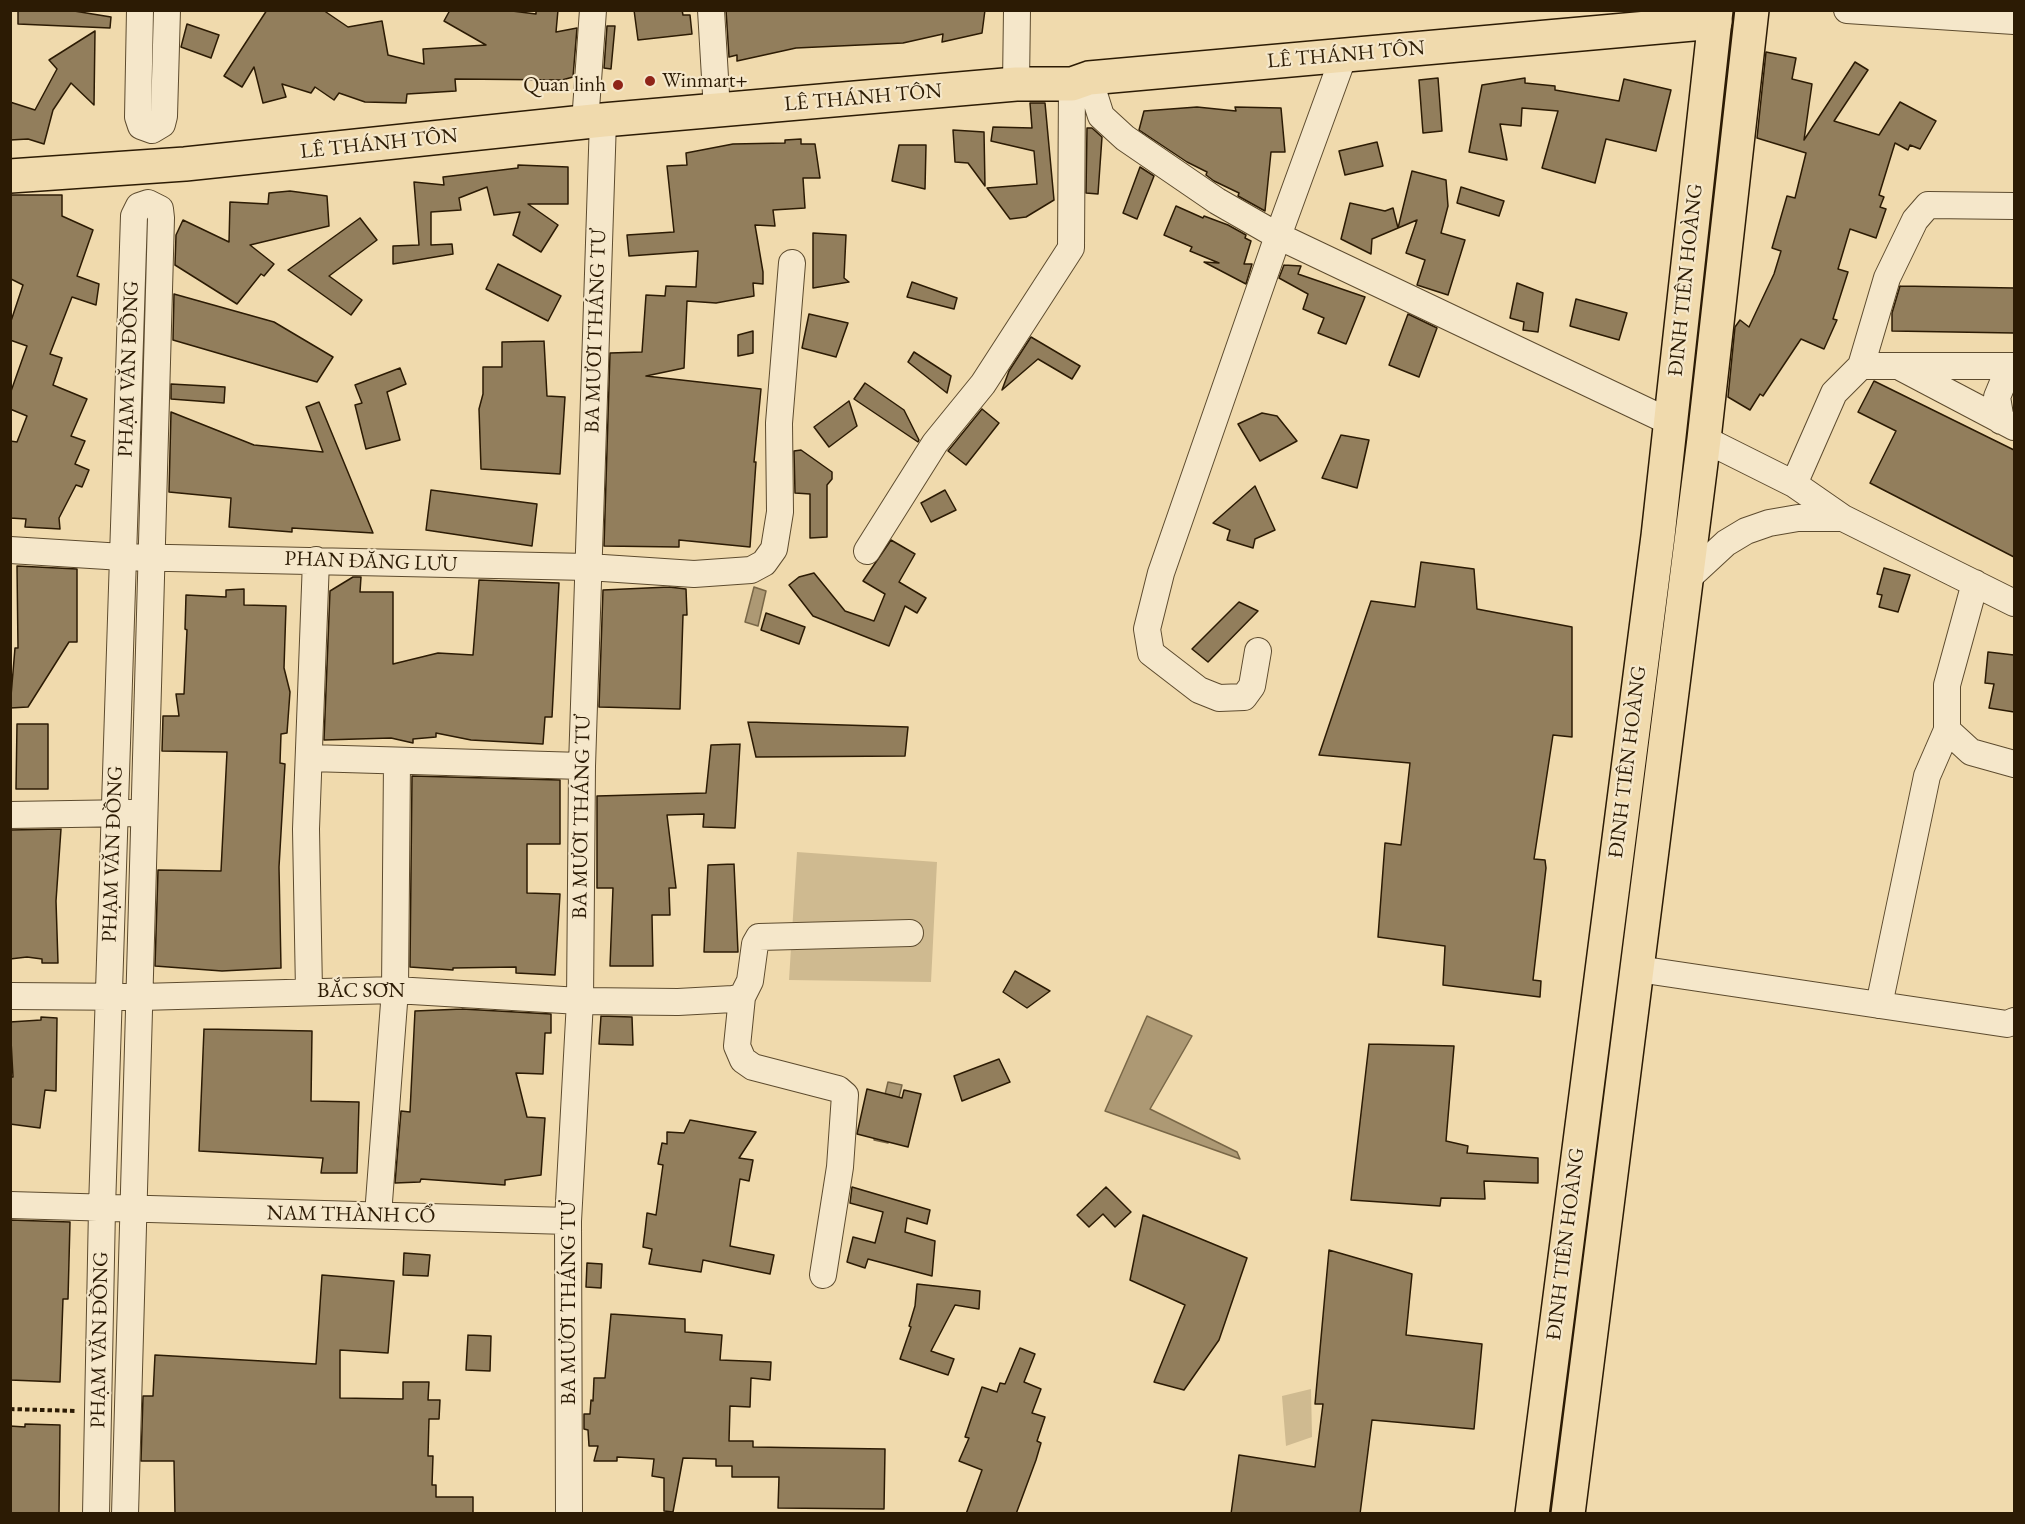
<!DOCTYPE html>
<html>
<head>
<meta charset="utf-8">
<style>
	body { margin:0 }
	#map { position:relative; width:2025px; height:1524px; overflow:hidden; background:#f0daad; font-family:"EB Garamond",serif }
	canvas { display:block }
	.frame { position:absolute; inset:0; border:12px solid #2c1b04; pointer-events:none }
</style>
</head>
<body>
<div id="map">
<canvas width="2025" height="1524"></canvas>
<div class="frame"></div>
</div>
<script>
const ctx = document.querySelector('canvas').getContext('2d');
ctx.lineJoin = 'round';
function paint(path, color) {
  ctx.fillStyle = color;
  ctx.fill(path, 'evenodd');
}
function poly(rows) {
  const path = new Path2D();
  for (const r of rows) {
    path.moveTo(r[0], r[1]);
    for (let i = 2; i < r.length; i += 2) path.lineTo(r[i], r[i + 1]);
  }
  return path;
}
function strokePath(path, color, width, dash) {
  ctx.strokeStyle = color;
  ctx.lineWidth = width;
  ctx.lineCap = dash ? 'butt' : 'round';
  ctx.setLineDash(dash || []);
  ctx.stroke(path);
}
function label(font, color, halo, rows, align = 'center') {
  ctx.font = font + ' "EB Garamond",serif';
  ctx.lineWidth = 4.5;
  ctx.setLineDash([]);
  ctx.textBaseline = 'middle';
  ctx.strokeStyle = halo;
  ctx.fillStyle = color;
  for (const [text, x, y, turn = 0] of rows) {
    ctx.save();
    ctx.translate(x, y);
    ctx.rotate((+turn || 0) * Math.PI / 180);
    ctx.textAlign = isNaN(turn) ? turn : align;
    if (halo) ctx.strokeText(text, 0, 0);
    ctx.fillText(text, 0, 0);
    ctx.restore();
  }
}
paint(poly([
	[797,852,937,862,931,982,789,980],
	[1311,1389,1312,1437,1286,1446,1282,1396]
]), '#cfba90');
const water = poly([
	[754,587,766,591,758,626,745,622,754,587],
	[1147,1016,1192,1036,1150,1109,1237,1152,1240,1159,1105,1111,1147,1016],
	[888,1082,902,1085,888,1143,874,1140,888,1082]
]);
paint(water, '#ad9974');
strokePath(water, '#796747', 1.5);
const building = poly([
	[18,10,68,10,111,17,110,28,18,24,18,10],
	[267,10,323,10,348,27,382,21,388,55,424,64,423,49,486,45,444,21,450,10,504,10,536,14,536,10,558,10,556,32,577,28,573,77,562,80,455,79,456,91,407,94,406,103,365,102,339,93,334,100,315,87,311,93,282,84,286,97,263,103,254,67,242,87,224,76,267,10],
	[634,10,682,10,683,15,690,15,692,34,638,40,634,10],
	[726,10,985,10,982,33,942,42,943,34,903,43,796,48,737,61,737,55,729,57,726,10],
	[187,24,219,35,211,58,181,47,187,24],
	[607,26,615,26,611,69,604,68,607,26],
	[95,31,94,105,71,83,53,110,44,144,28,139,10,140,10,102,35,110,57,69,49,60,95,31],
	[1766,52,1796,58,1792,79,1812,84,1804,140,1855,62,1868,70,1834,121,1879,135,1900,102,1936,121,1920,149,1910,145,1908,150,1895,143,1879,195,1884,197,1880,207,1886,209,1876,238,1850,229,1838,269,1848,272,1833,319,1837,320,1824,349,1801,339,1763,396,1760,394,1750,410,1728,397,1735,327,1740,320,1749,327,1774,274,1781,251,1772,248,1787,196,1795,198,1806,153,1757,138,1766,52],
	[1438,78,1442,131,1423,133,1419,80,1438,78],
	[1525,78,1525,83,1555,86,1555,90,1619,101,1624,79,1671,90,1656,151,1606,139,1595,183,1542,168,1558,111,1522,108,1521,126,1500,124,1507,160,1469,152,1482,85,1525,78],
	[1030,103,1045,103,1054,200,1026,217,1010,219,987,188,1037,184,1034,151,991,141,993,127,1032,128,1030,103],
	[1197,107,1236,111,1235,107,1281,108,1285,152,1271,152,1265,211,1238,196,1239,193,1214,181,1206,175,1207,172,1187,162,1139,130,1144,111,1197,107],
	[1087,128,1092,128,1102,137,1098,194,1086,193,1087,128],
	[953,130,984,132,985,186,968,163,955,162,953,130],
	[801,139,801,144,815,144,820,178,803,178,805,208,773,210,775,226,755,225,763,272,763,284,753,283,754,296,716,303,687,301,684,368,646,376,761,389,754,462,756,462,750,547,679,540,679,547,604,546,610,353,642,352,646,295,665,296,666,286,696,287,698,251,629,256,627,235,674,232,667,166,687,165,686,153,733,144,785,143,785,140,801,139],
	[1377,142,1383,166,1345,175,1339,151,1377,142],
	[899,145,926,145,925,189,892,181,899,145],
	[518,165,568,167,568,204,528,204,558,225,541,252,513,235,520,212,494,215,487,187,459,198,461,210,431,212,431,245,452,244,453,254,393,264,393,246,419,245,414,182,444,185,443,177,518,168,518,165],
	[1140,167,1154,176,1137,219,1123,213,1140,167],
	[1412,171,1446,180,1448,206,1441,233,1465,240,1448,295,1417,285,1425,260,1406,253,1417,220,1372,239,1371,254,1341,239,1350,203,1385,211,1393,208,1398,228,1412,171],
	[1461,187,1504,201,1499,216,1457,203,1461,187],
	[290,191,327,196,329,226,250,245,274,264,264,276,261,274,237,304,175,265,176,235,183,220,229,242,230,202,268,204,269,193,290,191],
	[10,195,62,195,62,216,93,230,77,276,99,284,96,305,72,297,50,354,62,358,53,385,87,399,71,436,85,441,75,464,89,470,82,487,76,485,59,518,60,529,25,527,26,519,10,518,10,441,17,442,27,416,10,409,10,394,27,346,10,340,10,324,23,285,11,279,10,195],
	[1176,206,1203,218,1204,216,1228,225,1246,235,1245,238,1251,241,1244,264,1252,264,1246,284,1204,262,1219,263,1190,251,1192,247,1164,235,1176,206],
	[360,218,377,240,329,276,362,300,351,315,288,270,360,218],
	[813,233,846,235,844,278,849,282,813,288,813,233],
	[498,264,561,296,548,321,486,289,498,264],
	[1284,265,1301,266,1298,274,1365,297,1346,344,1318,333,1324,318,1303,309,1308,294,1279,278,1284,265],
	[912,282,957,298,954,309,907,297,912,282],
	[1517,283,1543,293,1538,332,1523,330,1524,322,1510,318,1517,283],
	[1900,286,2014,288,2014,333,1892,331,1892,313,1900,286],
	[174,294,274,322,333,357,317,382,173,340,174,294],
	[1576,299,1627,313,1619,340,1570,326,1576,299],
	[809,314,848,323,836,357,802,348,809,314],
	[1408,314,1437,328,1419,377,1389,365,1408,314],
	[753,331,753,353,738,356,738,335,753,331],
	[1031,337,1080,366,1072,379,1038,359,1002,390,1009,371,1031,337],
	[544,341,547,396,565,397,560,474,481,469,479,409,483,394,483,367,502,367,502,342,544,341],
	[914,352,951,376,947,393,908,362,914,352],
	[400,368,406,384,387,392,400,440,366,449,355,405,362,403,355,385,400,368],
	[1874,381,2014,450,2014,557,1870,483,1896,431,1858,412,1874,381],
	[865,383,904,410,919,440,918,442,854,399,865,383],
	[171,384,225,387,224,403,171,399,171,384],
	[849,401,857,426,829,447,814,427,849,401],
	[319,402,373,533,292,528,292,532,229,527,231,498,169,492,171,412,254,445,323,452,306,407,319,402],
	[982,409,999,423,966,465,948,451,982,409],
	[1262,413,1277,416,1297,441,1260,461,1238,424,1262,413],
	[1341,435,1369,440,1357,488,1322,478,1341,435],
	[801,450,832,472,832,479,827,485,827,537,810,538,810,494,795,493,794,451,801,450],
	[1255,486,1275,530,1255,539,1253,548,1227,540,1230,530,1213,523,1255,486],
	[431,490,537,504,532,546,426,530,431,490],
	[945,490,956,510,931,522,921,503,945,490],
	[891,540,915,554,899,582,926,598,917,613,905,606,889,646,813,616,789,585,799,577,814,573,845,611,874,621,885,594,863,581,891,540],
	[1421,562,1474,569,1477,609,1572,627,1572,737,1553,735,1534,859,1545,860,1546,868,1533,980,1541,981,1540,997,1443,985,1445,946,1378,937,1385,843,1401,845,1410,763,1319,755,1371,601,1415,607,1421,562],
	[17,566,77,569,77,642,69,642,28,707,10,708,15,648,18,648,17,566],
	[1884,568,1910,575,1898,612,1879,607,1882,595,1877,594,1884,568],
	[353,577,361,577,360,592,393,592,393,664,438,653,473,655,479,580,559,583,552,717,545,717,543,744,471,740,436,733,436,737,413,739,413,743,391,738,324,740,330,591,353,577],
	[669,587,686,589,687,615,683,615,680,709,599,707,603,590,669,587],
	[244,589,244,605,286,606,284,668,290,692,287,733,281,734,280,763,285,764,279,867,281,968,222,971,155,966,158,870,221,871,227,752,162,751,163,716,179,716,176,694,184,694,187,630,185,629,186,595,226,597,226,590,244,589],
	[1239,602,1258,611,1208,662,1192,649,1239,602],
	[766,613,805,627,799,644,761,630,766,613],
	[1988,652,2014,655,2014,712,1989,708,1994,684,1985,683,1988,652],
	[748,722,908,727,905,756,756,757,748,722],
	[17,724,48,724,48,789,16,789,17,724],
	[740,744,735,828,703,827,704,814,667,815,676,888,669,888,670,915,652,915,653,966,610,966,613,888,597,888,597,796,706,793,711,745,740,744],
	[412,776,560,780,560,844,527,844,527,893,560,894,555,975,516,973,516,967,453,968,453,970,410,967,412,776],
	[61,829,56,901,58,963,42,963,42,959,27,957,10,959,10,830,61,829],
	[734,864,738,952,704,952,708,865,734,864],
	[1015,971,1050,991,1027,1008,1003,992,1015,971],
	[462,1009,551,1014,551,1033,545,1033,543,1074,516,1073,527,1117,545,1118,541,1175,505,1180,505,1185,421,1179,420,1182,395,1183,401,1111,410,1112,415,1011,462,1009],
	[601,1016,632,1017,633,1045,599,1044,601,1016],
	[41,1017,57,1018,56,1091,45,1090,40,1128,10,1124,10,1077,13,1077,10,1022,41,1020,41,1017],
	[204,1029,312,1031,311,1101,359,1102,357,1173,321,1173,323,1158,199,1151,204,1029],
	[1369,1044,1454,1046,1446,1141,1468,1146,1467,1153,1538,1158,1538,1183,1484,1181,1485,1199,1441,1198,1440,1206,1351,1200,1369,1044],
	[999,1059,1010,1082,962,1101,954,1076,999,1059],
	[867,1089,902,1098,904,1090,921,1094,908,1147,857,1134,867,1089],
	[690,1120,756,1132,739,1158,753,1160,749,1181,740,1179,730,1246,774,1255,770,1274,703,1260,701,1272,649,1264,652,1249,643,1247,645,1231,647,1213,656,1215,663,1165,658,1164,662,1143,667,1144,667,1132,684,1133,690,1120],
	[852,1187,930,1210,927,1224,907,1218,905,1232,935,1241,932,1276,868,1259,865,1268,847,1262,853,1237,875,1243,883,1212,850,1203,852,1187],
	[1106,1187,1131,1212,1115,1227,1103,1214,1089,1227,1077,1215,1106,1187],
	[1143,1215,1247,1258,1219,1340,1184,1390,1154,1382,1185,1305,1130,1280,1143,1215],
	[10,1220,70,1222,68,1299,63,1299,60,1382,10,1380,10,1220],
	[1329,1250,1412,1274,1406,1335,1482,1344,1474,1429,1372,1420,1360,1514,1231,1514,1239,1455,1315,1467,1323,1404,1315,1404,1329,1250],
	[404,1253,430,1255,428,1276,403,1275,404,1253],
	[587,1263,602,1264,601,1288,586,1287,587,1263],
	[322,1275,394,1281,388,1353,340,1350,340,1398,403,1399,403,1382,429,1382,428,1400,440,1400,439,1419,429,1419,428,1456,433,1456,432,1485,436,1485,436,1497,473,1497,473,1514,175,1514,174,1461,141,1461,143,1396,153,1396,155,1355,316,1364,322,1275],
	[917,1284,980,1291,979,1309,955,1305,931,1351,954,1359,948,1375,900,1359,911,1327,909,1326,915,1306,917,1284],
	[611,1314,685,1319,685,1332,722,1335,720,1360,771,1362,770,1380,751,1378,750,1407,730,1406,729,1441,753,1441,753,1447,885,1449,884,1509,778,1508,779,1477,732,1477,732,1466,716,1466,716,1459,683,1458,673,1512,664,1511,664,1478,652,1476,654,1459,617,1457,617,1461,594,1461,598,1446,589,1446,588,1430,584,1429,584,1414,590,1414,591,1400,593,1401,594,1378,605,1378,611,1314],
	[468,1335,491,1336,490,1371,466,1370,468,1335],
	[1020,1348,1035,1354,1024,1382,1041,1389,1032,1413,1045,1417,1037,1441,1041,1443,1036,1460,1016,1514,966,1514,982,1470,959,1461,969,1438,965,1437,982,1387,997,1392,1000,1383,1005,1384,1020,1348],
	[25,1424,60,1425,59,1514,10,1514,10,1426,25,1427,25,1424]
]);
paint(building, '#927e5c');
strokePath(building, '#2c1b04', 1.5);
const minor = poly([
	[140,10,138,117,141,126,152,130,162,124,164,116,167,10],
	[711,10,717,111],
	[1847,10,2014,21],
	[1089,78,1101,116,1125,138,1217,201,1278,236,1670,422],
	[1016,84,1017,10],
	[585,123,593,10],
	[1861,366,1887,278,1915,220,1928,205,2014,206],
	[1902,368,2014,427],
	[2001,421,1997,397,2004,380,2014,369],
	[1704,439,1794,484,1843,518,2014,603],
	[1794,484,1834,393,1861,366,2014,366],
	[10,550,123,557,588,567,694,574,751,570,764,563,774,549,780,512,779,423,792,263],
	[867,551,935,443,983,384,1071,248,1072,84],
	[1686,580,1726,543,1746,531,1769,523,1798,518,1843,518],
	[1975,583,1947,685,1947,730,1971,752,2014,764],
	[1258,651,1252,686,1244,697,1219,698,1199,690,1151,653,1147,629,1161,573,1278,236,1344,55],
	[310,758,582,766],
	[10,815,131,813],
	[1638,969,2007,1024,2014,1021],
	[309,991,306,829,316,560],
	[10,996,141,997,395,990,580,1001,678,1002,733,999,742,997,750,981,755,944,759,937,910,933],
	[742,997,737,1046,743,1060,753,1067,838,1089,845,1095,840,1167,823,1275],
	[1879,1005,1927,776,1947,730],
	[10,1205,568,1221],
	[378,1215,395,990,397,761],
	[96,1514,102,1208,134,216,139,206,148,203,160,209,161,218,125,1514],
	[569,1514,568,1221,580,1001,582,766,603,120]
]);
const major = poly([
	[10,176,185,164,603,120,1016,84,1072,84,1089,78,1715,22]
]);
const highway = poly([
	[1532,1514,1658,536,1716,10],
	[1568,1514,1704,439,1752,10]
]);
strokePath(minor, '#5d4b2e', 28);
strokePath(major, '#2c1b04', 36);
strokePath(highway, '#2c1b04', 36);
strokePath(poly([
	[10,1409,76,1411]
]), '#2c1b04', 4, [4.5, 3]);
strokePath(minor, '#f5e7ca', 26);
strokePath(major, '#f0daad', 33);
strokePath(highway, '#f0daad', 33);
for (const [x, y, r, color] of [
	[650,81,6,"#8f2418"],
	[618,85,6,"#8f2418"]
]) {
  const dot = new Path2D();
  dot.arc(x, y, r, 0, 2 * Math.PI);
  ctx.fillStyle = color;
  ctx.fill(dot);
  strokePath(dot, '#f5e7ca', 2);
}
label('21px', '#2c1b04', '#f5e7ca', [
	["LÊ THÁNH TÔN",1346,55,-5],
	["LÊ THÁNH TÔN",863,98,-5],
	["LÊ THÁNH TÔN",379,144,-6],
	["ĐINH TIÊN HOÀNG",1686,280,-84],
	["BA MƯƠI THÁNG TƯ",596,331,-88],
	["PHẠM VĂN ĐỒNG",129,369,-88],
	["PHAN ĐĂNG LƯU",371,562,2],
	["ĐINH TIÊN HOÀNG",1628,762,-83],
	["BA MƯƠI THÁNG TƯ",582,817,-89],
	["PHẠM VĂN ĐỒNG",113,854,-88],
	["BẮC SƠN",361,991],
	["NAM THÀNH CỔ",351,1215,1],
	["ĐINH TIÊN HOÀNG",1566,1244,-83],
	["BA MƯƠI THÁNG TƯ",569,1303,-90],
	["PHẠM VĂN ĐỒNG",100,1340,-89]
]);
label('21px', '#2c1b04', '#f5e7ca', [
	["Winmart+",662,81],
	["Quan linh",606,85,"right"]
], 'left');
</script>
</body>
</html>
